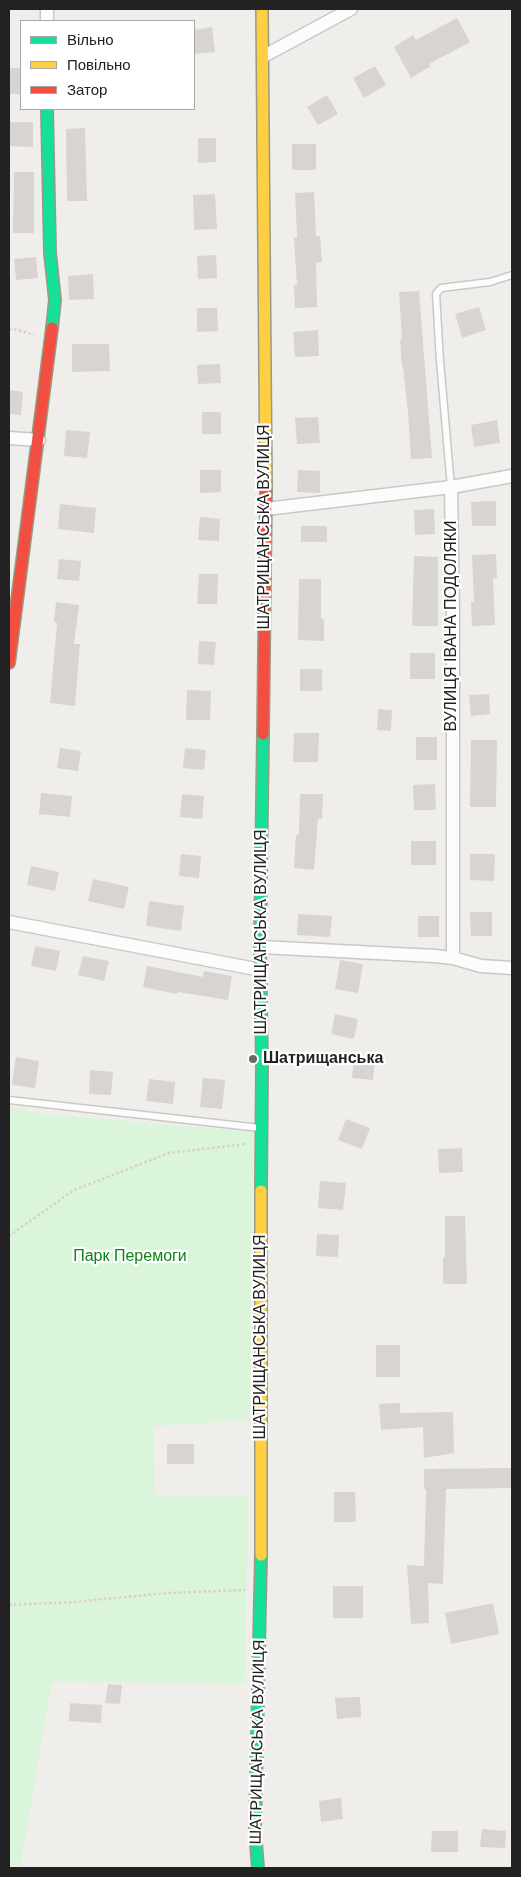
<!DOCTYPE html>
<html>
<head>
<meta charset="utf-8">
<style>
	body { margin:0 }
	#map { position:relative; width:521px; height:1877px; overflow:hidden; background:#f0eeeb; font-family:Arial,sans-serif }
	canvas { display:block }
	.frame { position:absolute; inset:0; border:10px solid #222; pointer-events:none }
	.legend { position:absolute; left:20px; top:20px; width:175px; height:90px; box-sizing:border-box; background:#fff; border:1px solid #a7a7a7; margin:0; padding:6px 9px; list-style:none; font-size:15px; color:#222 }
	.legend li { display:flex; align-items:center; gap:10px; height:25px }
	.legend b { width:25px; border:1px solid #a7a7a7 }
</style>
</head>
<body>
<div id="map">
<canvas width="521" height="1877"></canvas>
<div class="frame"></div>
<ul class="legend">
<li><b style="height:6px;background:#16e098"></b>Вільно</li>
<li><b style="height:6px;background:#ffcf43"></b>Повільно</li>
<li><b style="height:6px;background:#f24e42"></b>Затор</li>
</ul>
</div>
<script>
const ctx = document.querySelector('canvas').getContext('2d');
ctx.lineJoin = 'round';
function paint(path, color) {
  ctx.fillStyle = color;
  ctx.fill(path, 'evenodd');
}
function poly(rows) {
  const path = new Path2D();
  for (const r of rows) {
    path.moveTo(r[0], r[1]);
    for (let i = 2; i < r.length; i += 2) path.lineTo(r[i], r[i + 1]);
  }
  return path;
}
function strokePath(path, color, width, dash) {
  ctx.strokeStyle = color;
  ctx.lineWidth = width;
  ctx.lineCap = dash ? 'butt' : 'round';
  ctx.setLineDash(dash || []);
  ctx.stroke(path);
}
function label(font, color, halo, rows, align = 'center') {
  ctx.font = font + ' Arial,sans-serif';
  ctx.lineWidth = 4.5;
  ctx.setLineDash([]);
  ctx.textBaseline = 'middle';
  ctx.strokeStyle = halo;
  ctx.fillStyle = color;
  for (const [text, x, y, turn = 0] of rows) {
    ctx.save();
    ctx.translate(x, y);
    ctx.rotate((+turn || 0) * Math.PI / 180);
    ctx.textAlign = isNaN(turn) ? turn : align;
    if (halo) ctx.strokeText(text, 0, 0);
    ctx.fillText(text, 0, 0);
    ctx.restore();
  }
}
paint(poly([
	[9,1106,34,1113,254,1132,250,1420,153,1426,155,1496,248,1495,245,1683,52,1682,20,1868,9,1868]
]), '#daf5da');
paint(poly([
	[457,18,470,42,429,64,431,66,411,78,394,47,413,35,416,40],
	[212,27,215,52,194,54,194,30],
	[375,66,386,85,364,98,353,78],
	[9,68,21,68,21,94,9,94],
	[327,95,338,114,318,125,307,107],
	[9,122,33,122,33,147,9,146],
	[85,128,87,201,67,201,66,129],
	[198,138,216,138,216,162,198,163],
	[292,144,316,144,316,170,292,170],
	[14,172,34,172,34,233,13,233],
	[314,192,316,236,320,236,322,262,316,263,317,307,295,308,294,285,297,285,294,238,297,237,295,193],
	[215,194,217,229,194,230,193,195],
	[216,255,217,278,198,279,197,256],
	[36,257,38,278,16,280,14,259],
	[93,274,94,299,69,300,68,276],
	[419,291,432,458,411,459,408,412,403,367,402,367,400,340,402,339,399,292],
	[479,307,486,330,462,338,455,314],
	[197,308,217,308,218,331,197,332],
	[318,330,319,356,295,357,293,332],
	[72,344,109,344,110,371,72,372],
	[220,364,221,383,198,384,197,365],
	[9,390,23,392,21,415,9,414],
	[202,412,221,412,221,434,202,434],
	[318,417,320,443,297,444,295,418],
	[497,420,500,443,474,447,471,425],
	[66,430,90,432,87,458,64,456],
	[200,470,221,470,221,492,200,493],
	[298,470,320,471,320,493,297,492],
	[496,501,496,526,472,526,471,502],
	[60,504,96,508,94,533,58,529],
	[434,509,435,534,415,535,414,510],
	[200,517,220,519,219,541,198,540],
	[301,526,327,526,327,542,301,542],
	[496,554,497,578,493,579,495,625,472,626,471,602,474,602,472,555],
	[414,556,438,557,438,626,412,626],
	[59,559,81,561,79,581,57,579],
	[199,574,218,574,217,604,197,604],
	[299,579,321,579,321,619,324,619,324,641,298,640],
	[56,602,79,605,74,644,80,644,75,706,50,703,57,623,54,622],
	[199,641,216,642,214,665,198,664],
	[410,653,435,653,435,679,410,679],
	[300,669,322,669,322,691,300,691],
	[187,690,211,691,210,720,186,720],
	[489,694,490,714,471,716,469,695],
	[378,709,392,710,391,731,377,730],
	[294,733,319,733,318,762,293,762],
	[416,737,437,737,437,760,416,760],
	[471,740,497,740,496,807,470,807],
	[60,748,81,751,78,771,57,768],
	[185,748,206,750,204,770,183,768],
	[435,784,436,810,414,810,413,785],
	[41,793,72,796,70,817,39,814],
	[182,794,204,796,202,819,180,817],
	[300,794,323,794,322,819,318,819,314,870,294,868,296,835,299,835],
	[411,841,436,841,436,865,411,865],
	[181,854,201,856,199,878,179,876],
	[470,854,495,854,494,881,470,880],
	[31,866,59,872,55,891,27,885],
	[93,879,129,887,124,909,88,901],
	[149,901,184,906,181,931,146,926],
	[470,912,492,912,492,936,471,936],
	[298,914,332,916,330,937,297,935],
	[418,916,439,916,439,937,418,937],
	[35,946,60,951,56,971,31,966],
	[83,956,109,961,104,981,78,975],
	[340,960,363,964,358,993,335,989],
	[147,966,203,977,204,971,232,976,228,1000,178,992,177,994,143,987],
	[335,1014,358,1019,354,1039,331,1034],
	[16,1057,39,1061,35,1088,12,1085],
	[354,1057,375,1059,373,1080,352,1078],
	[90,1070,113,1072,111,1095,89,1094],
	[203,1078,225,1080,222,1109,200,1107],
	[149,1079,175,1082,173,1104,146,1101],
	[346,1119,370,1128,362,1149,338,1140],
	[462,1148,463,1172,439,1173,438,1149],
	[320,1181,346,1183,343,1210,318,1208],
	[445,1216,465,1216,467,1284,443,1284,443,1257,445,1257],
	[317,1234,339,1235,338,1257,316,1256],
	[376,1345,400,1345,400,1377,376,1377],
	[400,1403,400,1413,453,1412,454,1453,424,1458,423,1427,381,1430,379,1404],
	[167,1444,194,1444,194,1464,167,1464],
	[512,1468,512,1488,446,1489,443,1584,428,1583,429,1623,411,1624,407,1565,424,1566,426,1489,424,1489,424,1469],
	[334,1492,355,1492,356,1522,334,1522],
	[333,1586,363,1586,363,1618,333,1618],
	[493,1603,499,1634,451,1644,445,1613],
	[108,1684,122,1685,120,1704,105,1703],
	[360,1697,361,1717,337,1719,335,1698],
	[70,1703,102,1705,101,1723,69,1721],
	[341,1798,343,1819,321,1822,319,1801],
	[482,1829,506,1831,505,1848,480,1847],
	[432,1831,458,1831,458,1852,431,1852]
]), '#d7d4d2');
const lane = poly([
	[451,487,440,361,436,294,441,288,490,282,512,275],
	[9,1100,260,1128]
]);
const street = poly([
	[47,21,47,9],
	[264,56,351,9],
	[9,438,39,440],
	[451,487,453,612,453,958],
	[266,509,451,487,512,476],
	[9,922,261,970],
	[261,947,435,956,453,958,481,966,512,968]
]);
const fast = poly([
	[47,109,50,253,55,300,52,328],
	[261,1191,262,1065,260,944,263,734],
	[258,1868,255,1831,261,1555]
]);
const slow = poly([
	[262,9,266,489],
	[261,1191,261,1555]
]);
const jam = poly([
	[9,663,52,328],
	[263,734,266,489]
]);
strokePath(lane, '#c9c8c7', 9);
strokePath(street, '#c9c8c7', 15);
strokePath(fast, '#999a82', 14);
strokePath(slow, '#999a82', 14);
strokePath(jam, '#999a82', 14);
strokePath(poly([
	[9,329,18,330,34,335],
	[9,1236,74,1190,169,1153,245,1144],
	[9,1605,73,1602,168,1593,245,1590]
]), '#dccecd', 2.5, [2.5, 2.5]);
strokePath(lane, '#fdfcfc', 6);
strokePath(street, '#fdfcfc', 12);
strokePath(fast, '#16e098', 11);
strokePath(slow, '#ffcf43', 11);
strokePath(jam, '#f24e42', 11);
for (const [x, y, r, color] of [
	[253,1059,5,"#6a6968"]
]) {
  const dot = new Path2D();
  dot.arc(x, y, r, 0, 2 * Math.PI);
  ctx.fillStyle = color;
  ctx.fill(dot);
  strokePath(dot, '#fff', 2);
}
label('16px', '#222', '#fff', [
	["ШАТРИЩАНСЬКА ВУЛИЦЯ",265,527,-90],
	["ВУЛИЦЯ ІВАНА ПОДОЛЯКИ",452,626,-90],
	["ШАТРИЩАНСЬКА ВУЛИЦЯ",262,932,-90],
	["ШАТРИЩАНСЬКА ВУЛИЦЯ",261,1337,-90],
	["ШАТРИЩАНСЬКА ВУЛИЦЯ",258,1742,-89]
]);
label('bold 16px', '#222', '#fff', [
	["Шатрищанська",263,1059]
], 'left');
label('16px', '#0c8416', '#fff', [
	["Парк Перемоги",130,1257]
]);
</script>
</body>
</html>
